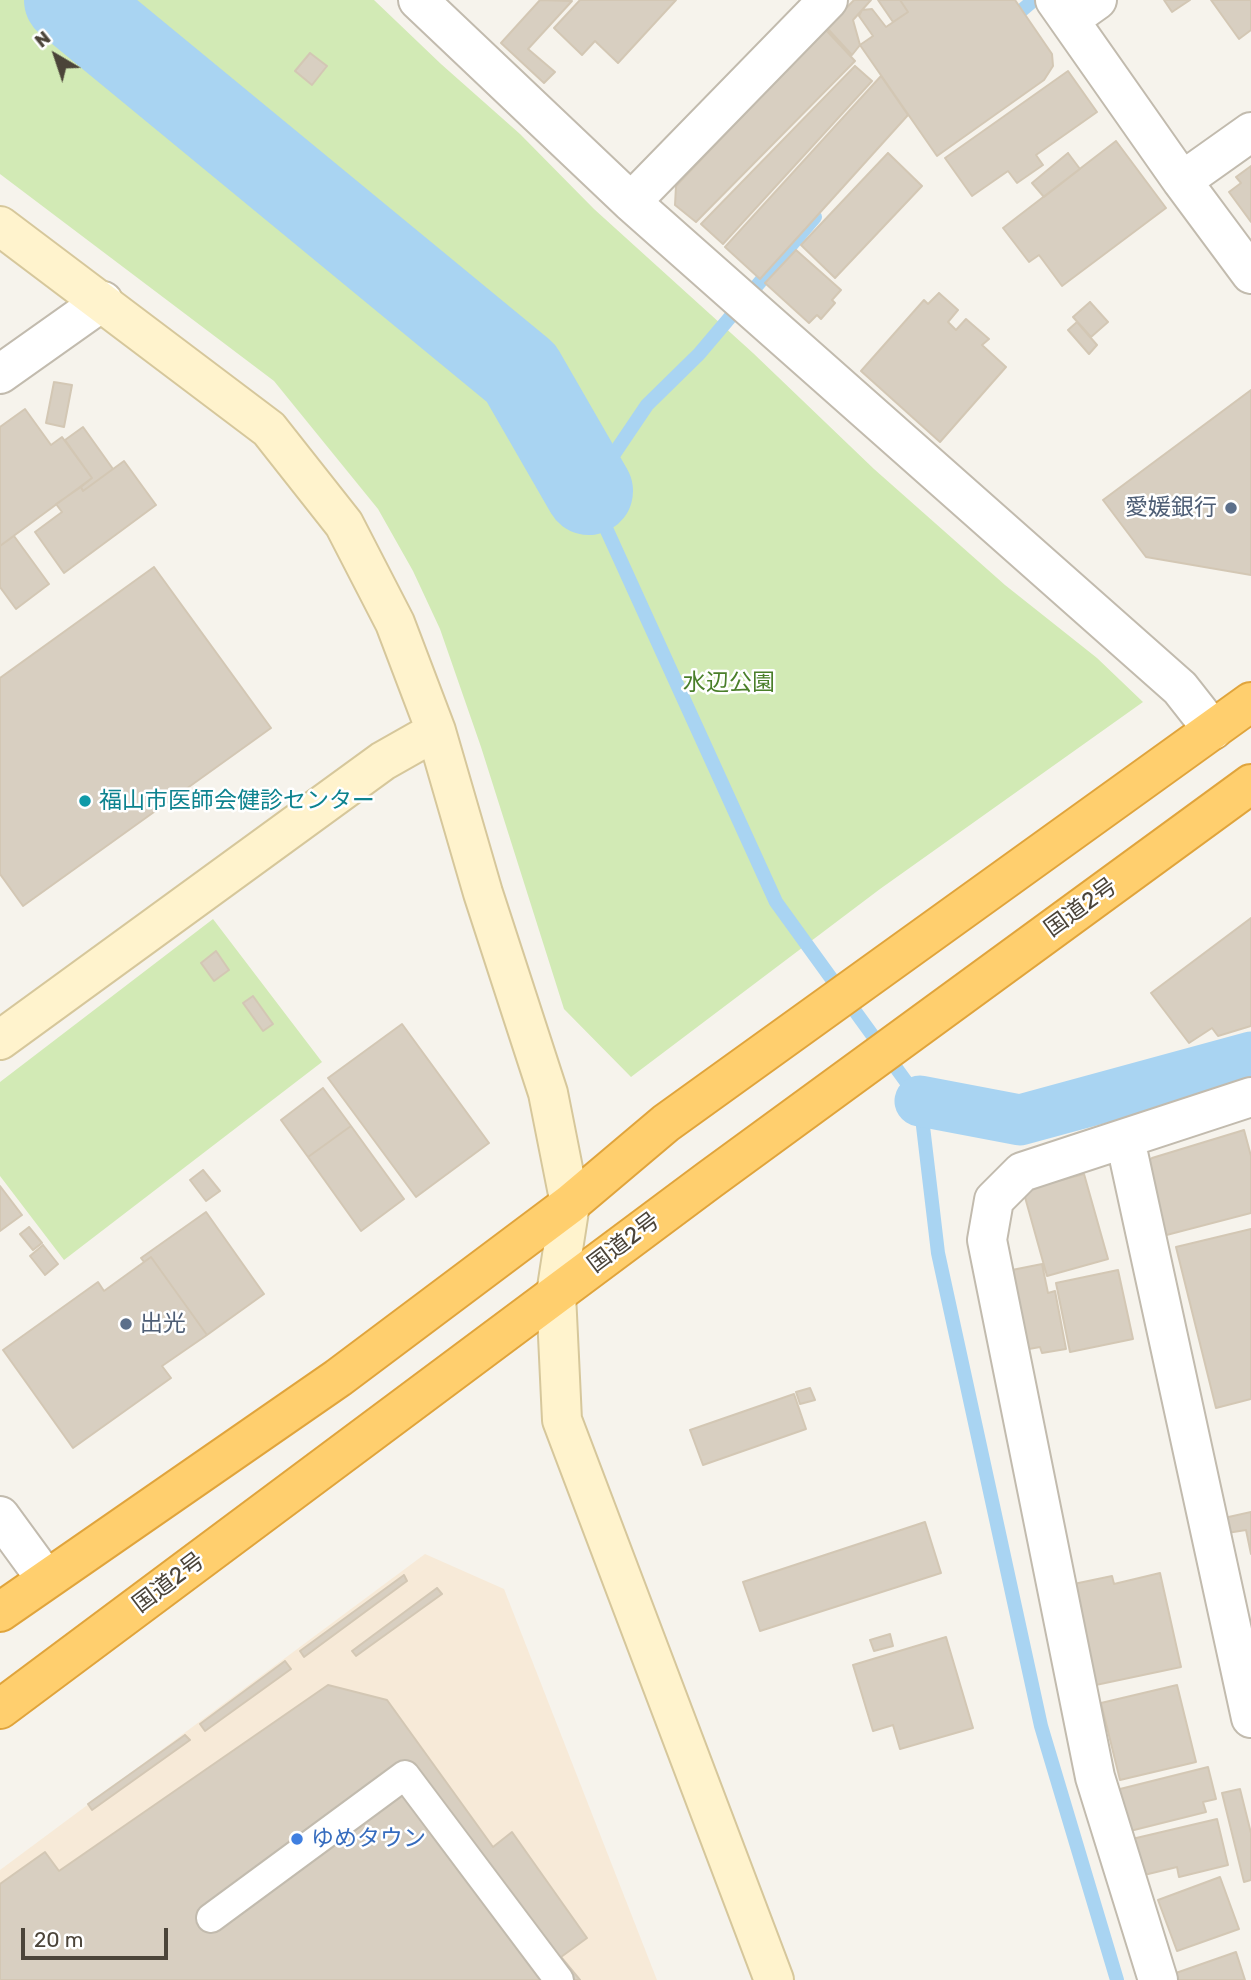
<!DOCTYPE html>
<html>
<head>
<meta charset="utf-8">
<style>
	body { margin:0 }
	#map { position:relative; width:1251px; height:1980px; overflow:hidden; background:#f6f3ec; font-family:Rubik,sans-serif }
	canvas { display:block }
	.north { position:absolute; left:21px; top:21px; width:70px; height:70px; -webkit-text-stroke:5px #fff; paint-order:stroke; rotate:321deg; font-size:19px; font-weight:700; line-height:28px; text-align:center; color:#4b4439 }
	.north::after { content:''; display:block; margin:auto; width:24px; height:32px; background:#4b4439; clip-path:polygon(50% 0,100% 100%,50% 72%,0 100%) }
	.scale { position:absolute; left:21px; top:1928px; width:147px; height:32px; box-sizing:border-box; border:4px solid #4b4439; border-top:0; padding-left:9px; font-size:21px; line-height:24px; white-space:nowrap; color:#4b4439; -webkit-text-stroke:5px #fff; paint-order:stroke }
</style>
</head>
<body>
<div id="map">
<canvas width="1251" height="1980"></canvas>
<div class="north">N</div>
<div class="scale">20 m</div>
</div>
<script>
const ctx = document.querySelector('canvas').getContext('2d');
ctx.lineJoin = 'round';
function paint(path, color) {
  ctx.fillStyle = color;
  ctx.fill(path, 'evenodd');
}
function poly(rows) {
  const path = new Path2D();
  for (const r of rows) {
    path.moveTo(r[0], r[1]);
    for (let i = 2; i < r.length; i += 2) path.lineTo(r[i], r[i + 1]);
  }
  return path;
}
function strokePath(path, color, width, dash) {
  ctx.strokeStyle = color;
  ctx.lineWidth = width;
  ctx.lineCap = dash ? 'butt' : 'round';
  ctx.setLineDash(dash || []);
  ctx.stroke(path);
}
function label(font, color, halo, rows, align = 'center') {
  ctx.font = font + ' Rubik,"Noto Sans JP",sans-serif';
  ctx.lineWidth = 5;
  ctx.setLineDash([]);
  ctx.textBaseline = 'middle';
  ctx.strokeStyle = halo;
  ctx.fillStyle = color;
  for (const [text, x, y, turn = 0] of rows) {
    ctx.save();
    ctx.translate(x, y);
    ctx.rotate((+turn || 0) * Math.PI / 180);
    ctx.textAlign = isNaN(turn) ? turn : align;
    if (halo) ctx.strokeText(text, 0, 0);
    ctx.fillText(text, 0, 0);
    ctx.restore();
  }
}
paint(poly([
	[425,1554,504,1589,657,1980,0,1980,0,1870]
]), '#f7ead8');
paint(poly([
	[0,0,374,0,441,64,520,134,594,209,753,353,874,469,1005,585,1097,658,1143,702,880,889,631,1077,564,1009,481,747,440,629,413,571,378,509,274,381,0,174],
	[213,919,322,1062,64,1260,0,1176,0,1082]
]), '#d2eab5');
strokePath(poly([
	[1008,22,1034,0],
	[815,217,699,354,647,405,589,491,776,902,920,1101,938,1253,1041,1726,1117,1980]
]), '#a9d4f2', 14);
strokePath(poly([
	[920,1101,1020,1120,1251,1057]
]), '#a9d4f2', 51);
strokePath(poly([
	[68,0,521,373,589,491]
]), '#a9d4f2', 88);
const building = poly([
	[540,0,572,1,528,49,555,72,544,83,501,43,540,0],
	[580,0,676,0,618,63,595,41,582,55,554,28,580,0],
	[854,0,871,0,853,20,860,45,852,55,827,28,854,0],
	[878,0,900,0,908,12,893,22,878,0],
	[900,0,1015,0,1052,54,1053,66,1044,80,937,156,860,45,873,36,859,16,862,10,872,9,886,27,908,12,900,0],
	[1164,0,1190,0,1172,12,1164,0],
	[1211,0,1251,0,1251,30,1239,39,1211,0],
	[825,29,855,61,696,222,675,205,676,186,825,29],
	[310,53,327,66,312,85,295,71,310,53],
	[855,66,872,81,723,244,701,224,855,66],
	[1068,71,1097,112,1036,155,1043,165,1017,183,1008,171,972,196,945,158,1068,71],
	[881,76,908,115,760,279,725,247,881,76],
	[1116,141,1166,208,1062,286,1039,255,1029,262,1003,228,1116,141],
	[888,153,922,186,835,278,801,245,888,153],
	[1068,153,1080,169,1044,197,1032,183,1068,153],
	[1251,166,1251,222,1229,192,1241,183,1236,177,1251,166],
	[796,250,841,290,832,300,835,303,821,319,817,315,809,323,765,283,796,250],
	[939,293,958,310,948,322,956,330,966,319,989,339,982,345,1006,367,940,442,861,371,924,300,928,304,939,293],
	[1090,302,1108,322,1091,337,1073,317,1090,302],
	[1077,322,1097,345,1089,354,1068,330,1077,322],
	[54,382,72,385,64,427,46,423,54,382],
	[1251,390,1251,575,1146,557,1103,500,1251,390],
	[25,409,51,445,62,437,92,478,0,546,0,427,25,409],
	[83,427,113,469,83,491,81,487,92,478,65,440,83,427],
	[124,461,156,505,64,573,35,532,62,512,56,504,81,487,83,491,124,461],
	[14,536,49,584,16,609,0,587,0,546,14,536],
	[154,567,271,728,23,906,0,874,0,678,154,567],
	[1251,918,1251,1026,1218,1036,1212,1028,1189,1043,1151,993,1251,918],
	[216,951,229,970,214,981,201,963,216,951],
	[253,996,273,1024,263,1031,243,1003,253,996],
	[402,1024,489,1143,416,1197,328,1078,402,1024],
	[323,1088,351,1126,308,1157,281,1120,323,1088],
	[351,1126,404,1199,361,1231,308,1157,351,1126],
	[1244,1130,1251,1156,1251,1213,1155,1238,1145,1164,1152,1158,1244,1130],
	[203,1170,220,1191,206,1201,190,1180,203,1170],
	[1084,1174,1108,1259,1047,1276,1023,1190,1084,1174],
	[0,1186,22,1215,0,1231,0,1186],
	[206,1212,264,1294,207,1335,151,1257,144,1262,141,1258,206,1212],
	[29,1227,42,1243,33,1250,20,1234,29,1227],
	[1251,1229,1251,1399,1216,1408,1176,1247,1251,1229],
	[43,1245,58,1264,45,1275,30,1256,43,1245],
	[151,1257,207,1335,162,1366,171,1378,73,1448,3,1350,98,1282,104,1291,151,1257],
	[1042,1264,1048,1293,1055,1291,1066,1349,1042,1353,1040,1347,1018,1351,1002,1272,1042,1264],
	[1118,1270,1133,1339,1070,1352,1056,1283,1118,1270],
	[810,1388,815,1400,800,1404,796,1392,810,1388],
	[794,1394,806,1429,703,1465,690,1430,794,1394],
	[1251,1512,1251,1554,1246,1530,1227,1533,1224,1518,1251,1512],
	[925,1522,941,1573,760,1631,743,1582,925,1522],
	[1160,1573,1181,1667,1091,1686,1069,1585,1112,1576,1114,1584,1160,1573],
	[404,1575,407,1581,304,1657,300,1651,404,1575],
	[437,1588,442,1594,356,1656,352,1651,437,1588],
	[890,1634,893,1646,874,1651,870,1640,890,1634],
	[946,1637,973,1728,900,1749,893,1725,873,1731,853,1665,946,1637],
	[285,1661,291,1669,205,1731,200,1724,285,1661],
	[328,1685,387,1700,493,1847,512,1832,587,1938,561,1957,580,1980,0,1980,0,1884,45,1852,59,1871,328,1685],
	[1177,1685,1196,1762,1120,1780,1101,1703,1177,1685],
	[185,1735,190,1740,92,1810,88,1804,185,1735],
	[1208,1767,1216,1799,1203,1802,1206,1812,1126,1832,1116,1790,1208,1767],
	[1240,1789,1251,1833,1251,1880,1244,1882,1222,1793,1240,1789],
	[1217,1819,1228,1865,1179,1877,1177,1867,1140,1876,1132,1839,1217,1819],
	[1220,1877,1239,1929,1177,1951,1158,1900,1220,1877],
	[1236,1952,1245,1980,1175,1980,1173,1974,1236,1952]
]);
paint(building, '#d8cfc1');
strokePath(building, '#d3c7b4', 2);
const lane = poly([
	[211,1918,405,1775,559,1980]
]);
const street = poly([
	[418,0,631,202,1180,688,1213,730],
	[1055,0,1182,181,1251,274],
	[1069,20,1097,0],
	[1182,181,1251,132],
	[631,202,828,0],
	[0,374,103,301],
	[1125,1139,1251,1718],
	[0,1516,46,1579],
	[1158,1980,1095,1777,987,1240,994,1200,1022,1172,1251,1097]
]);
const secondary = poly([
	[0,226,269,429,344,524,395,623,436,731,483,893,548,1093,570,1204,556,1294,562,1420,774,1980],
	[0,1040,383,761,436,731]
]);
const highway = poly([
	[0,1612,338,1378,570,1204,666,1123,1251,702],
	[0,1709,709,1180,1251,784]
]);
strokePath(lane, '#c2bbae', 32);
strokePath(street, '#c2bbae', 42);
strokePath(secondary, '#d6c79b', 42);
strokePath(highway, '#e0a43c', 42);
strokePath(lane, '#fff', 28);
strokePath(street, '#fff', 38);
strokePath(secondary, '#fff3cd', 38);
strokePath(highway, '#ffcf6e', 38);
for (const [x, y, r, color] of [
	[1231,508,7,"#5c6f8a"],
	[85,801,7,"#0f9aa8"],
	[126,1324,7,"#5c6f8a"],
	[297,1839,7,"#3f7fe0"]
]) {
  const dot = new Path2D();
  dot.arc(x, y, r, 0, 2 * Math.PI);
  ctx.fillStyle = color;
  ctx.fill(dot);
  strokePath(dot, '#fff', 2.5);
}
label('23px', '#4e5e75', '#fff', [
	["愛媛銀行",1217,508],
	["出光",140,1324,"left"]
], 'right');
label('23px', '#4a7f2a', '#fff', [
	["水辺公園",729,683]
]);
label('23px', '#0d838f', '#fff', [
	["福山市医師会健診センター",99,801]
], 'left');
label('23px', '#4b4439', '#fff', [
	["国道2号",1081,908,-36],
	["国道2号",624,1243,-37],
	["国道2号",169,1583,-37]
]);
label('23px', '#366cbe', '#fff', [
	["ゆめタウン",311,1839]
], 'left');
</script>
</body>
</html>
